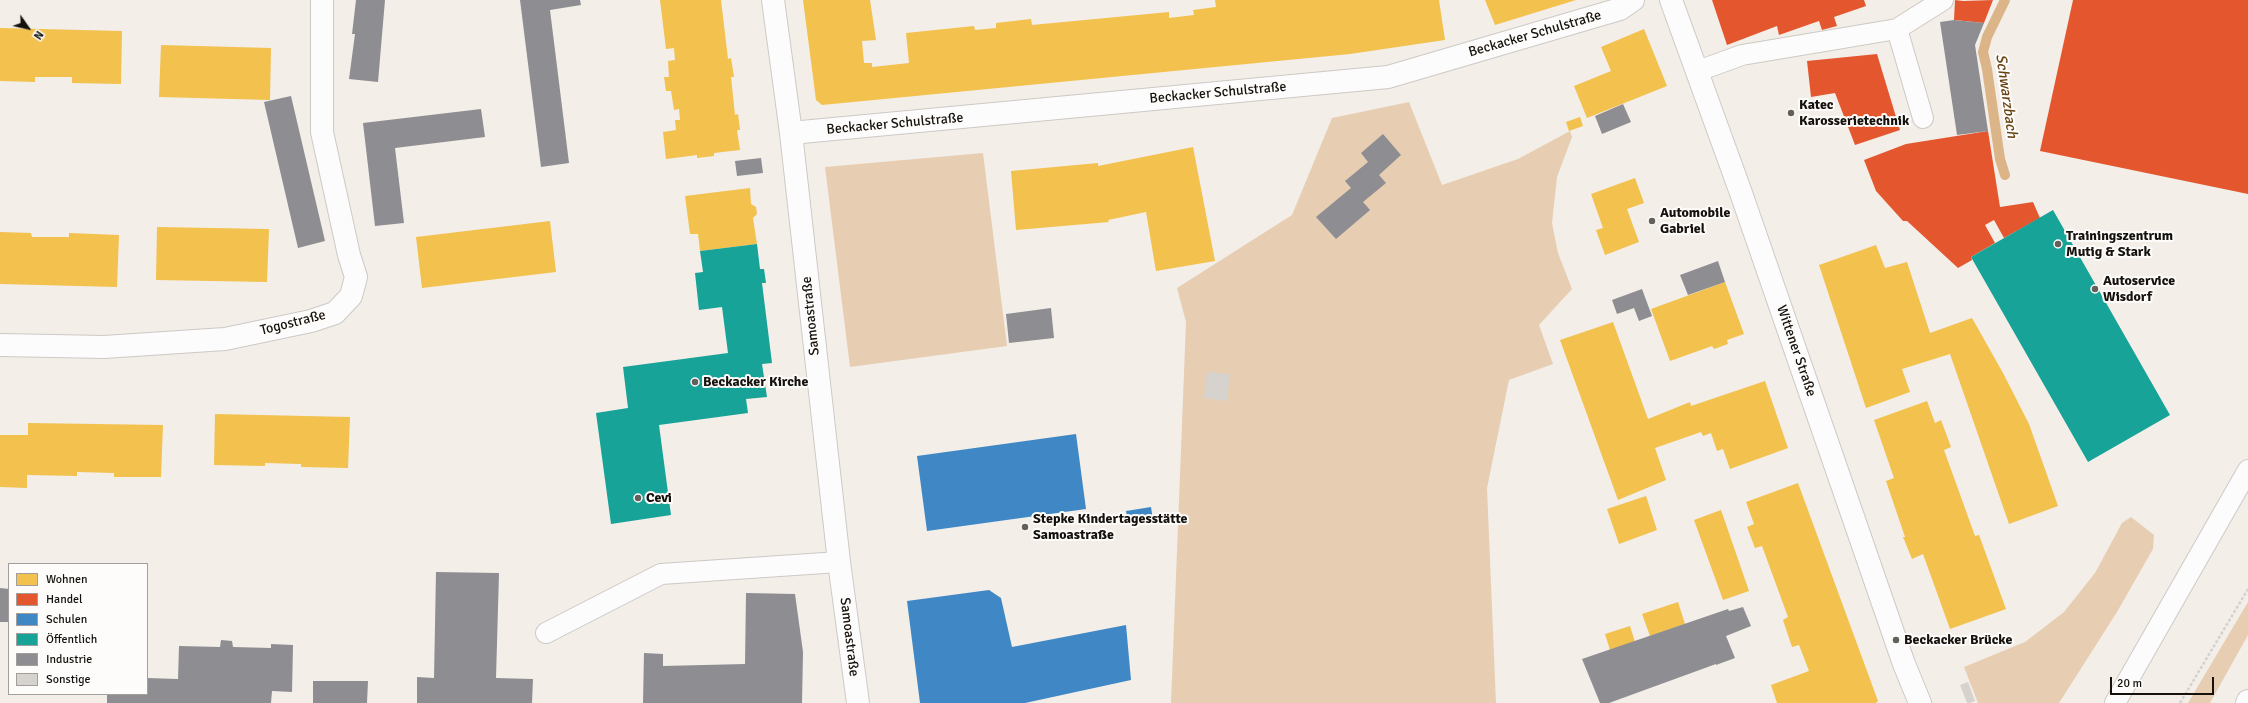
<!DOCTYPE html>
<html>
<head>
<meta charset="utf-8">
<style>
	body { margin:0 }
	#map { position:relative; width:2248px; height:703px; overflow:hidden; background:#f3eee8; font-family:Signika,sans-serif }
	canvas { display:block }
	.legend { position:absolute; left:8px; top:563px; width:140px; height:132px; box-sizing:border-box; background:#fefcfa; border:1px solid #a19e9c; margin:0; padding:5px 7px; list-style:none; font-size:12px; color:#15120e }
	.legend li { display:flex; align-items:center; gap:8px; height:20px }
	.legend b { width:20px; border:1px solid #a19e9c }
	.north { position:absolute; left:8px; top:8px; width:40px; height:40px; -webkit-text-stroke:3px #fefcfa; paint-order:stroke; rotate:124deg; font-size:11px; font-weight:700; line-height:16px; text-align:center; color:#15120e }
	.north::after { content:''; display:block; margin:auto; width:14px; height:18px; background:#15120e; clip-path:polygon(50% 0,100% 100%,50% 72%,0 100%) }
	.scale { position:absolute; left:2110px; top:677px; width:104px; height:18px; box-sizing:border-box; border:2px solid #15120e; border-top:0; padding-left:5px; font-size:12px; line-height:14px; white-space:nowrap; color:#15120e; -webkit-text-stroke:3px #fefcfa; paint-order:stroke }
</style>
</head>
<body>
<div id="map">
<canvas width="2248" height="703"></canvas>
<ul class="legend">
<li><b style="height:11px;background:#f2c14e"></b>Wohnen</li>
<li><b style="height:11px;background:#e4572e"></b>Handel</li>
<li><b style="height:11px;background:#3f88c5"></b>Schulen</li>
<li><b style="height:11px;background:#17a398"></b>Öffentlich</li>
<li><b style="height:11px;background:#8d8d92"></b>Industrie</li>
<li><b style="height:11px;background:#d6d2ce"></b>Sonstige</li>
</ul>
<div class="north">N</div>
<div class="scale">20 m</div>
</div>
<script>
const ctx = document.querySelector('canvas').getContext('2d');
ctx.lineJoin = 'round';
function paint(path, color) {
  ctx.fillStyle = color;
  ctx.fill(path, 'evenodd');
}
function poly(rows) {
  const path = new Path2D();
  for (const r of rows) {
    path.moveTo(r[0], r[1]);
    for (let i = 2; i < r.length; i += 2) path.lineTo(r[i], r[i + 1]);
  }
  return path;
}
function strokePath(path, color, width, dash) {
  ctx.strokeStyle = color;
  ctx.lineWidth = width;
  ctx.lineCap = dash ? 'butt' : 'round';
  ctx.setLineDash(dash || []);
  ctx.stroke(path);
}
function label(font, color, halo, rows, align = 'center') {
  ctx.font = font + ' Signika,sans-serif';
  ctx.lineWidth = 4;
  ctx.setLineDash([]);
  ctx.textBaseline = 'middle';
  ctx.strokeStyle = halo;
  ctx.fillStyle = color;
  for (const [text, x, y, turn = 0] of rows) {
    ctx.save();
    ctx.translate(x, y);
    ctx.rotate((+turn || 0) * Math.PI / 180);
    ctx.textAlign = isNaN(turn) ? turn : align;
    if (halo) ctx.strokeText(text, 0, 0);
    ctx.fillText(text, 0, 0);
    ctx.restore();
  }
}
paint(poly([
	[1409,102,1442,185,1518,159,1570,131,1572,137,1557,177,1552,223,1558,253,1572,289,1539,325,1553,364,1509,380,1487,488,1496,703,1171,703,1186,322,1177,288,1292,215,1332,118],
	[983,153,1007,346,850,367,825,167],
	[2131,517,2154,535,2153,549,2117,612,2059,703,1978,703,1964,667,2025,642,2064,612,2095,573,2122,523],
	[2248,602,2248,635,2210,703,2188,703]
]), '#e7ceb2');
paint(poly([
	[660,0,721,0,728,59,731,58,734,77,731,77,735,115,738,114,740,130,737,130,740,150,714,153,714,156,697,158,697,155,666,159,663,132,676,130,675,120,680,120,679,109,674,110,671,91,666,91,664,77,669,77,668,61,675,60,674,48,666,49],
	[803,0,870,0,876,40,862,41,864,63,872,63,872,67,909,63,906,33,974,26,975,30,996,28,996,23,1031,19,1032,25,1169,12,1169,18,1194,15,1193,10,1216,7,1215,0,1439,0,1445,40,1350,54,822,105,816,100],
	[1485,0,1576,0,1495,25],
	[0,28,122,31,121,84,72,83,72,77,35,77,35,82,0,81],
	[1644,29,1667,86,1587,118,1574,86,1611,71,1601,47],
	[161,45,271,48,270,100,159,97],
	[1580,117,1583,126,1569,131,1566,122],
	[1193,147,1215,261,1156,271,1146,212,1108,220,1109,222,1016,230,1011,171,1098,163,1098,166],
	[1635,178,1644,203,1627,209,1639,242,1605,255,1596,230,1603,228,1591,194],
	[750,188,751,204,756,207,757,214,753,218,757,244,700,251,698,234,690,234,685,196],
	[550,221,556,272,422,288,416,237],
	[157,227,269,229,267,282,156,280],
	[0,232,31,233,32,237,69,237,69,233,119,235,117,287,0,284],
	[1876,245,1885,268,1907,262,1930,333,1972,318,2003,373,2029,424,2058,506,2009,524,1950,354,1902,369,1910,392,1866,408,1819,265],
	[1725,282,1744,334,1727,340,1728,344,1714,349,1712,346,1670,361,1651,309],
	[1613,322,1648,419,1690,402,1691,406,1765,381,1788,448,1730,469,1723,449,1717,451,1711,433,1703,436,1701,432,1655,448,1666,480,1618,500,1560,340],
	[1927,401,1935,423,1941,420,1951,447,1944,450,1975,536,1979,535,2006,609,1950,629,1923,554,1912,559,1903,537,1905,537,1886,481,1894,478,1874,420],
	[215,414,350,417,348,468,301,467,301,464,265,463,265,466,214,465],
	[28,423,163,425,161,477,114,477,114,473,77,472,77,476,27,475,27,488,0,487,0,435,28,435],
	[1798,483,1878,701,1876,703,1777,703,1771,685,1809,671,1799,645,1792,647,1783,620,1788,617,1762,546,1755,548,1747,527,1754,524,1746,502],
	[1646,496,1657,530,1619,544,1607,509],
	[1721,510,1749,591,1723,600,1694,520],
	[1678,602,1685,624,1650,636,1642,614],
	[1630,626,1635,642,1610,650,1605,634]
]), '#f2c14e');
paint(poly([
	[1712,0,1864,0,1866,6,1834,17,1837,26,1822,30,1819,21,1779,35,1777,26,1727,45],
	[1955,0,1963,1,1993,0,1984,23,1954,20],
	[2073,0,2248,0,2248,194,2040,151],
	[1877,54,1900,130,1855,145,1835,93,1811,97,1807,61],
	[1988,131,2000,207,2033,202,2040,218,2004,238,1994,220,1985,225,1995,243,1971,257,1972,260,1958,268,1907,221,1903,221,1876,191,1864,160,1906,144]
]), '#e4572e');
paint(poly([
	[1076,434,1086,509,927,531,917,456],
	[1151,507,1153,520,1128,524,1126,511],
	[989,590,1001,598,1012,647,1126,625,1131,680,1025,703,920,703,907,601]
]), '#3f88c5');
paint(poly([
	[2053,210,2170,415,2088,462,1971,257],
	[757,244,760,269,764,269,766,283,762,283,772,363,762,364,767,397,746,399,748,413,659,425,671,515,611,524,596,413,628,408,623,367,728,353,722,307,699,310,695,273,703,272,700,251]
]), '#17a398');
paint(poly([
	[356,0,385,0,378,82,349,79,355,34,352,34],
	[520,0,580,0,581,5,550,10,569,163,541,167],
	[1954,20,1984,23,1975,45,1988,131,1957,135,1940,22],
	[291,96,325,241,298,248,264,102],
	[1623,104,1631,122,1602,134,1595,116],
	[481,109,485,137,395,148,404,223,375,226,363,123],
	[1383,134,1401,155,1379,175,1386,183,1363,202,1370,210,1336,239,1316,217,1351,188,1345,181,1368,162,1361,153],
	[761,158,763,173,737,176,735,161],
	[1718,261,1725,282,1688,295,1680,275],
	[1642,289,1652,316,1639,321,1634,308,1617,314,1612,300],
	[1051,308,1054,338,1009,343,1006,314],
	[436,572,499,573,496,678,533,679,532,703,417,703,417,677,434,678],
	[0,588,9,589,9,622,0,622],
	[746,593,795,594,803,652,802,703,643,703,644,653,663,654,663,666,745,664],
	[1743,607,1751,626,1726,636,1735,658,1716,665,1716,664,1609,703,1600,703,1582,659,1728,609,1729,611],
	[221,640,232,641,233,647,271,648,271,644,293,645,292,692,272,691,271,703,107,703,107,694,147,694,147,678,178,679,179,646,220,647],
	[313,681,368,681,367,703,313,703]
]), '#8d8d92');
strokePath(poly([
	[2005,0,1987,37,1983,52,1987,69,2000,159,2005,175]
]), '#dbb588', 10);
paint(poly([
	[1207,372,1230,374,1227,401,1204,398],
	[1968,682,1975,701,1970,703,1967,703,1960,685]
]), '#d6d2ce');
const lane = poly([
	[1897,29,1923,118],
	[1698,71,1742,55,1897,29,1943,0],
	[546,633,661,574,839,562],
	[2115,703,2248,470]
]);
const street = poly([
	[773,0,791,133,839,562,858,703],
	[791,133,1388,77,1620,9,1633,0],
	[0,345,104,347,225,339,311,321,335,313,351,296,356,277,349,255,322,132,322,0]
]);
const secondary = poly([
	[1671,0,1741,193,1904,664,1920,703],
	[2247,703,2248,701]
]);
strokePath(lane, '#cdc9c5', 22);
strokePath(street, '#cdc9c5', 24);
strokePath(secondary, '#cdc9c5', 24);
strokePath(poly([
	[2180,703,2248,589]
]), '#d4d2d0', 2.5, [3, 2]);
strokePath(lane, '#fdfcfc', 20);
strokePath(street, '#fdfcfc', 22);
strokePath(secondary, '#fdfcfc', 22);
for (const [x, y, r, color] of [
	[1791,113,4,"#635f5a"],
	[1652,221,4,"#635f5a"],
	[2058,244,4,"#635f5a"],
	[2095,289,4,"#635f5a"],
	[695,382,4,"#635f5a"],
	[638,498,4,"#635f5a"],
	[1025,527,4,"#635f5a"],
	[1896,640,4,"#635f5a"]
]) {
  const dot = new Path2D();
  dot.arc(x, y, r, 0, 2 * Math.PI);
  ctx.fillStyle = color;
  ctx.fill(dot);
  strokePath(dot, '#fefcfa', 1.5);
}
label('14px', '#15120e', '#fefcfa', [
	["Beckacker Schulstraße",1535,34,-16],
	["Beckacker Schulstraße",1218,93,-5],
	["Beckacker Schulstraße",895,124,-5],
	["Samoastraße",811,316,-96],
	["Togostraße",293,323,-14],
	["Wittener Straße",1796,351,71],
	["Samoastraße",849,637,83]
]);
label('bold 14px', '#15120e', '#fefcfa', [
	["Katec",1799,105],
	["Karosserietechnik",1799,121],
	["Automobile",1660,213],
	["Gabriel",1660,229],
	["Trainingszentrum",2066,236],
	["Mutig & Stark",2066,252],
	["Autoservice",2103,281],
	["Wisdorf",2103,297],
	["Beckacker Kirche",703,382],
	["Cevi",646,498],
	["Stepke Kindertagesstätte",1033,519],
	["Samoastraße",1033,535],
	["Beckacker Brücke",1904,640]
], 'left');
label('italic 15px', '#684415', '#fefcfa', [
	["Schwarzbach",2006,96,82]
]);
</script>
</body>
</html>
